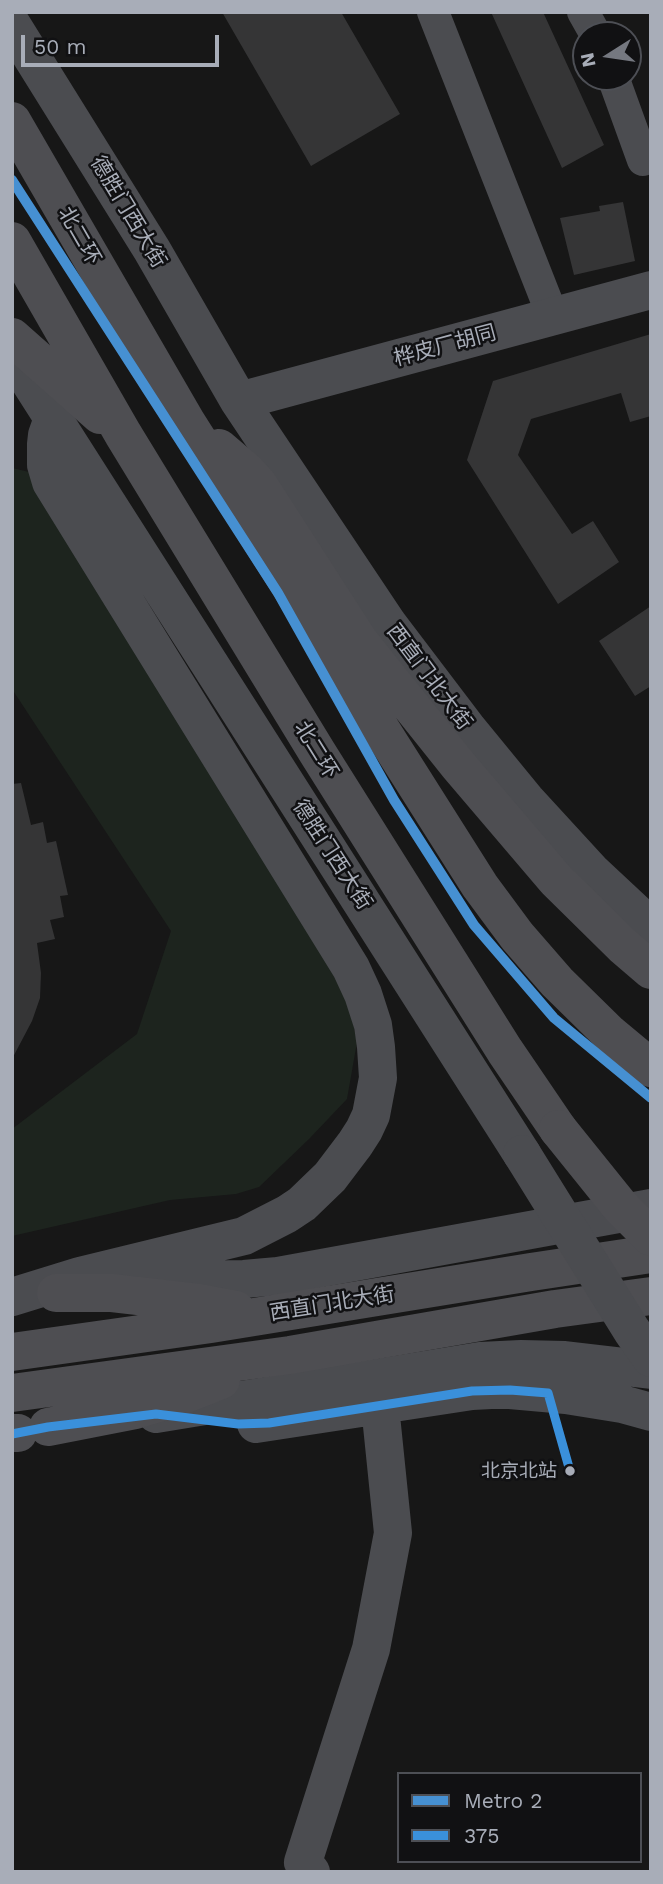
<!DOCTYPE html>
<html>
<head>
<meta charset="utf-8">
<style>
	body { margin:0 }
	#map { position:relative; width:663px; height:1884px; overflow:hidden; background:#171717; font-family:"Work Sans",sans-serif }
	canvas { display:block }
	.frame { position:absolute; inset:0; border:14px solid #a8adb8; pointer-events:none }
	.legend { position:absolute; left:397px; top:1772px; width:245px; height:91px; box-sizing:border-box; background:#111113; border:2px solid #4d4f55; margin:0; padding:9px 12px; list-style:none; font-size:21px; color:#a8adb8 }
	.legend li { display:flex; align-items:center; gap:14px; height:35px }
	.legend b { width:35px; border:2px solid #4d4f55 }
	.north { position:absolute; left:572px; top:21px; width:70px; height:70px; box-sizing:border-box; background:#111113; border:2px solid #4d4f55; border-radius:50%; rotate:258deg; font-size:19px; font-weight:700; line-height:28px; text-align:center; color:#a8adb8 }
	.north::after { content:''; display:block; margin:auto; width:24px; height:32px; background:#757880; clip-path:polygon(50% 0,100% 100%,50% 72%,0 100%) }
	.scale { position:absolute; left:21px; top:35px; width:198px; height:32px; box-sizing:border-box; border:4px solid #a8adb8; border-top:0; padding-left:9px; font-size:21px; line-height:24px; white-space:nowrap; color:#a8adb8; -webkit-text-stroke:5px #111113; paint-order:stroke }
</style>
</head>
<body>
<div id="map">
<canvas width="663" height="1884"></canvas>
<div class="frame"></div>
<ul class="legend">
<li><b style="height:9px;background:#4690d2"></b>Metro 2</li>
<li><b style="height:9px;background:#3a90db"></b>375</li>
</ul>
<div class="north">N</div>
<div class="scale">50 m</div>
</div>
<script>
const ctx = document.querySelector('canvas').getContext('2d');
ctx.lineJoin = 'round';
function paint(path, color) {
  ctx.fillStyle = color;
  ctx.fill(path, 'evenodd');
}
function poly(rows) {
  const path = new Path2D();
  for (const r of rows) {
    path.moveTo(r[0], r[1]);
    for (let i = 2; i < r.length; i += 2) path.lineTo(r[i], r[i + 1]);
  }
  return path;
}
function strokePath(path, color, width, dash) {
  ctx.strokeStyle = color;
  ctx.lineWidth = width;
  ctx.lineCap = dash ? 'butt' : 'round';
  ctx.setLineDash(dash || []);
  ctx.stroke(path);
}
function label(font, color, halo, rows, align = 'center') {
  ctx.font = font + ' "Work Sans","Noto Sans SC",sans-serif';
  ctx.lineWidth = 5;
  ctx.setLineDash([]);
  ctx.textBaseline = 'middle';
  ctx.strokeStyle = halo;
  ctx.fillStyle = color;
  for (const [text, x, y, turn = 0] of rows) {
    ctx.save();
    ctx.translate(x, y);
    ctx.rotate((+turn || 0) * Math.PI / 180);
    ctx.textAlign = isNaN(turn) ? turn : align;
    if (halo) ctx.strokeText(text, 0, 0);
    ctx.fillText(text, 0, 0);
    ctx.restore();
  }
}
paint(poly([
	[12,468,38,474,344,979,357,1042,347,1099,309,1139,259,1187,236,1194,170,1200,12,1236,12,1129,137,1034,171,931,12,689]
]), '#1d241e');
paint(poly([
	[222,12,341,12,400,114,311,166],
	[491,12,543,12,604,145,562,168],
	[623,202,635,261,574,275,560,218,600,211,599,206],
	[651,334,651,416,630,422,621,393,531,419,518,455,572,534,593,521,619,562,558,604,467,460,493,381],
	[651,606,651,686,635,696,599,641],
	[21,783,31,825,43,822,47,843,56,841,68,895,60,896,64,917,50,920,55,939,37,943,41,973,40,998,32,1021,12,1059,12,784]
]), '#353536');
strokePath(poly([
	[433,12,553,317],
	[583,12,596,35],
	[613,77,643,160]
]), '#4b4c50', 32);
strokePath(poly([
	[12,25,152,250,239,401,388,624,467,728,526,800,593,873,651,927],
	[12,354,522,1154],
	[239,401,651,290],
	[131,1281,244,1279,278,1276,651,1208],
	[12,1297,80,1276,244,1236,287,1214,302,1204,330,1177,355,1144,364,1130,371,1115,378,1078,376,1047,373,1025,363,994,351,968,51,482,46,465,46,444,47,435,53,418],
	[156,1414,480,1361,521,1359,565,1360,651,1370],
	[256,1424,472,1391,491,1390,510,1390,566,1395,622,1404,651,1412],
	[311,1872,303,1862,371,1649,393,1533,380,1406]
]), '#4b4c50', 38);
strokePath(poly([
	[12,121,187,423,480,886,517,936,557,982,610,1034,651,1068],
	[12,241,123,434,317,752,505,1051,558,1129],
	[12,337,100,415],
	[219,448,247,472,258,484,359,641,458,765,556,880,623,946,651,970],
	[56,1293,112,1293,199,1303,236,1310],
	[12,1352,211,1324,531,1272,651,1254],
	[12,1393,290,1355,555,1309,651,1296],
	[48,1427,135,1410,178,1397,221,1380],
	[12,1433,18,1433]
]), '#4e4e52', 38);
strokePath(poly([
	[522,1154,632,1331,651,1358]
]), '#4b4c50', 38);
strokePath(poly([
	[558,1129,620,1206,651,1237]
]), '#4e4e52', 38);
strokePath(poly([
	[12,1434,48,1427,156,1414,238,1424,269,1423,472,1391,510,1390,548,1393,570,1471]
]), '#3a90db', 9);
strokePath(poly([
	[12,180,278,593,394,800,474,925,554,1018,651,1098]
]), '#4690d2', 10);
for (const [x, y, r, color] of [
	[570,1471,6,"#a8adb8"]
]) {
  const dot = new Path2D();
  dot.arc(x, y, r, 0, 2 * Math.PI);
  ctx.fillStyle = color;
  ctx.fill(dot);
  strokePath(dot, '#111113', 2.5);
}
label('19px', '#a8adb8', '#111113', [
	["北京北站",557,1471]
], 'right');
label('21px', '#a8adb8', '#111113', [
	["德胜门西大街",128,212,59],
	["北二环",79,236,60],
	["桦皮厂胡同",445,346,-15],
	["西直门北大街",429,677,53],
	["北二环",316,750,58],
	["德胜门西大街",332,855,57],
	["西直门北大街",332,1304,-9]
]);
</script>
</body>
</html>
